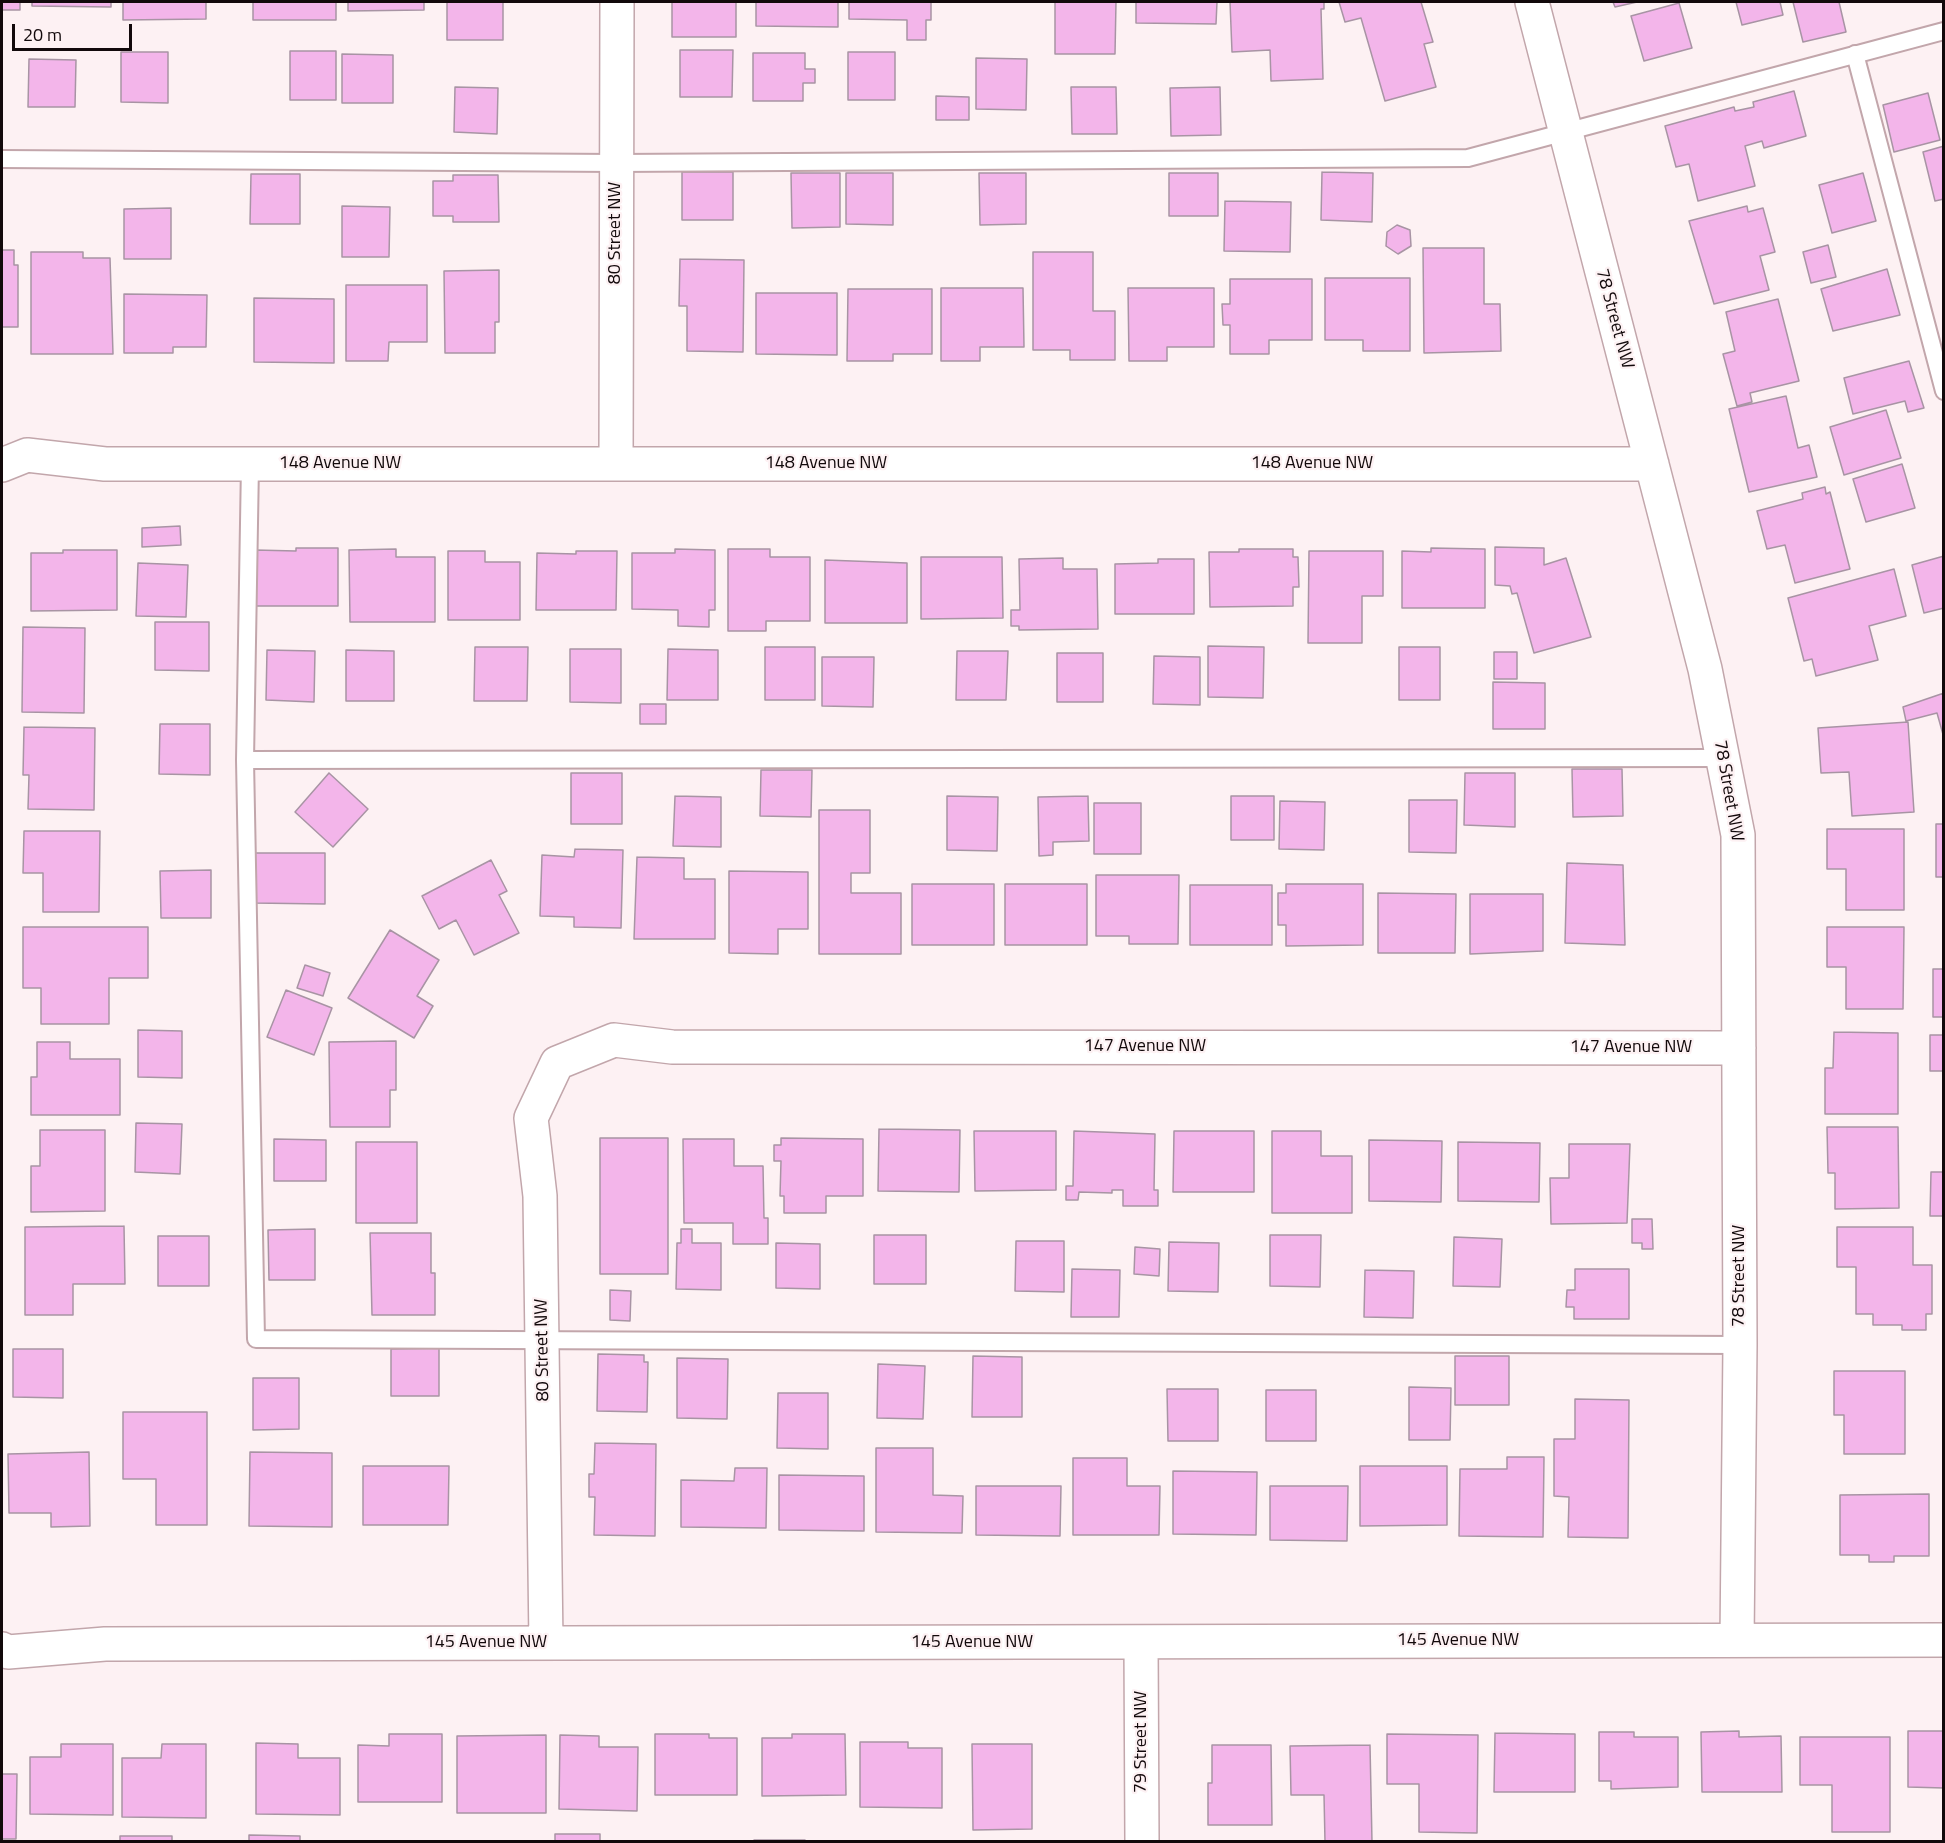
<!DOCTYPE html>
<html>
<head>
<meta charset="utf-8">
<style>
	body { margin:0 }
	#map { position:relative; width:1945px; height:1843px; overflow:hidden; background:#fdf1f3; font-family:"Titillium Web",sans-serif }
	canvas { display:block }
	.frame { position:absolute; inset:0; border:3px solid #12090b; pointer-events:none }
	.scale { position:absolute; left:12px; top:24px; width:120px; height:27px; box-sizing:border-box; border:3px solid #12090b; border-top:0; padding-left:8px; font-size:18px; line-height:21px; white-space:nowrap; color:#12090b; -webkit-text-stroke:4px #fdf1f3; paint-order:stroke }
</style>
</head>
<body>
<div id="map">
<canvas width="1945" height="1843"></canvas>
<div class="frame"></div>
<div class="scale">20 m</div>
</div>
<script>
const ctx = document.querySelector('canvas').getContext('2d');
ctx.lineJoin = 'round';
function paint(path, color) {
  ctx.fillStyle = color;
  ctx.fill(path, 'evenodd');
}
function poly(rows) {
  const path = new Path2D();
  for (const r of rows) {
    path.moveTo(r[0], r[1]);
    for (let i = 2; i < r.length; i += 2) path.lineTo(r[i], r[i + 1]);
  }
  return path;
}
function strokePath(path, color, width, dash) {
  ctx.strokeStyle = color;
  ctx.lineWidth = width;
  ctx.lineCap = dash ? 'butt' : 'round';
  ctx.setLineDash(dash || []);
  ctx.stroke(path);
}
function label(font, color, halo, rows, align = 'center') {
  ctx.font = font + ' "Titillium Web",sans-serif';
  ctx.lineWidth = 4.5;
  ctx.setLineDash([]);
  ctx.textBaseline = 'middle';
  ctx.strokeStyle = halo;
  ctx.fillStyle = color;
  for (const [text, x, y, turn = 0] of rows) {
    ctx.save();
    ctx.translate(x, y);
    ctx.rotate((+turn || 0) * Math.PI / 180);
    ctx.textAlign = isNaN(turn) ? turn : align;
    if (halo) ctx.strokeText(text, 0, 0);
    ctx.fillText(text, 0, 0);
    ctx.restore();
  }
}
const building = poly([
	[2,2,20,2,20,10,2,10,2,2],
	[32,2,111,2,111,7,32,6,32,2],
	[123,2,206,2,206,19,123,20,123,2],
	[253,2,336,2,336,20,253,20,253,2],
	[348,2,424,2,424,10,348,11,348,2],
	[447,2,503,2,503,40,447,40,447,2],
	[672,2,736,2,736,37,672,37,672,2],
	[756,2,838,2,838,27,756,26,756,2],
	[849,2,931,2,931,20,926,20,926,40,907,40,907,20,849,19,849,2],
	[1055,2,1116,2,1115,54,1055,54,1055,2],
	[1136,2,1217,2,1216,24,1136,23,1136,2],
	[1230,2,1324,2,1324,9,1321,9,1323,79,1271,81,1270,50,1232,52,1230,2],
	[1339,2,1421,2,1433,42,1424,44,1436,87,1385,101,1361,18,1345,22,1339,2],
	[1613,2,1637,2,1615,7,1613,2],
	[1736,2,1780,2,1783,15,1742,25,1736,2],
	[1793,2,1839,2,1846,32,1803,42,1793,2],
	[1679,3,1692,48,1644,61,1631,16,1679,3],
	[680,50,733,50,732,97,680,97,680,50],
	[290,51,336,51,336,100,290,100,290,51],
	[121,52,168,52,168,103,121,102,121,52],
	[848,52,895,52,895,100,848,100,848,52],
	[753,53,805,53,805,69,815,69,815,83,803,83,803,101,753,101,753,53],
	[342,54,393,55,393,103,342,103,342,54],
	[976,58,1027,59,1026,110,976,109,976,58],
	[29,59,76,60,75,107,28,107,29,59],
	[455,87,498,88,497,134,454,132,455,87],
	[1071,87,1116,87,1117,134,1072,134,1071,87],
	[1220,87,1221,135,1171,136,1170,88,1220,87],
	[1794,91,1806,136,1764,148,1762,141,1745,146,1755,186,1698,201,1689,164,1676,167,1665,126,1734,107,1735,111,1754,107,1753,102,1794,91],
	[1928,93,1940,140,1894,152,1883,105,1928,93],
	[936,96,969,97,969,120,936,120,936,96],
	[1944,146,1944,199,1935,201,1923,152,1944,146],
	[682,172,733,172,733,220,682,220,682,172],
	[1322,172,1373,173,1372,222,1321,220,1322,172],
	[791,173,840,173,840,227,792,228,791,173],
	[846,173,893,173,893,225,846,224,846,173],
	[979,173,1026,173,1026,224,980,225,979,173],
	[1169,173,1218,173,1218,216,1169,216,1169,173],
	[1863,173,1876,221,1832,233,1819,185,1863,173],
	[251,174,300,174,300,224,250,224,251,174],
	[453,175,498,175,499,222,453,222,453,216,433,216,433,181,453,181,453,175],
	[1225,201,1291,202,1290,252,1224,251,1225,201],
	[342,206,390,207,389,257,342,257,342,206],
	[1747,206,1748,212,1763,208,1775,252,1760,256,1769,290,1714,304,1689,221,1747,206],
	[171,208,171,259,124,259,124,209,171,208],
	[1397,225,1410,230,1411,246,1398,254,1386,246,1387,232,1397,225],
	[1828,245,1836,277,1811,283,1803,252,1828,245],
	[1423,248,1484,248,1484,304,1500,304,1501,351,1424,353,1423,248],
	[2,250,14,250,14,265,18,265,18,327,2,327,2,250],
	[31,252,83,252,83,258,110,258,113,354,31,354,31,252],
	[1033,252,1093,252,1093,311,1115,311,1115,360,1070,360,1070,350,1033,350,1033,252],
	[680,259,744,260,743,352,687,351,687,306,679,306,680,259],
	[1887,269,1900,315,1833,331,1821,289,1887,269],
	[499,270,499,322,495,322,495,353,445,353,444,271,499,270],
	[1325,278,1410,278,1410,351,1363,351,1363,340,1325,340,1325,278],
	[1230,279,1312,279,1312,340,1269,340,1269,354,1230,354,1230,325,1223,325,1222,304,1230,304,1230,279],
	[346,285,427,285,427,342,389,342,388,361,346,361,346,285],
	[941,288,1023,288,1024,347,980,347,980,361,941,361,941,288],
	[1128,288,1214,288,1214,347,1167,347,1167,361,1129,361,1128,288],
	[848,289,932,289,932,354,893,354,893,361,847,361,848,289],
	[756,293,837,293,837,355,756,354,756,293],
	[124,294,207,295,206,347,173,347,173,353,124,353,124,294],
	[254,298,334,299,334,363,254,362,254,298],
	[1778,299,1799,381,1750,393,1752,402,1737,406,1723,354,1735,351,1726,312,1778,299],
	[1909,361,1924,408,1908,412,1905,401,1853,414,1844,378,1909,361],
	[1786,396,1798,448,1809,445,1817,477,1749,492,1729,409,1786,396],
	[1886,410,1901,458,1844,475,1830,427,1886,410],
	[1902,464,1915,508,1866,522,1853,479,1902,464],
	[1825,487,1826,494,1830,492,1850,569,1795,583,1785,545,1767,549,1757,511,1803,499,1802,493,1825,487],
	[180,526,181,545,142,547,142,528,180,526],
	[1495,547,1544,548,1544,565,1566,558,1591,637,1534,653,1517,593,1512,594,1510,586,1495,585,1495,547],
	[296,548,338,548,338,606,255,606,255,550,296,551,296,548],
	[1431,548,1485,549,1485,608,1402,608,1402,551,1431,552,1431,548],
	[396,549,396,557,435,557,435,622,350,622,349,550,396,549],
	[675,549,715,550,715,610,709,610,709,627,678,626,678,610,632,609,632,553,675,553,675,549],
	[728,549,770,549,770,557,810,557,810,621,766,621,766,631,728,631,728,549],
	[1239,549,1293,549,1293,557,1298,557,1299,587,1293,587,1293,606,1210,607,1209,552,1239,552,1239,549],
	[63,550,117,550,117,610,31,611,31,553,63,553,63,550],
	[448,551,485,551,485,562,520,562,520,620,448,620,448,551],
	[576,551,617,551,616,610,536,610,537,553,576,554,576,551],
	[1309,551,1383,551,1383,596,1362,596,1362,643,1308,643,1309,551],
	[1944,556,1944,608,1924,613,1912,565,1944,556],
	[921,557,1002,557,1003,618,921,619,921,557],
	[1063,558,1063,569,1097,569,1098,629,1019,630,1019,626,1011,626,1011,610,1020,610,1019,559,1063,558],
	[1158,559,1194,559,1194,614,1115,614,1115,564,1158,563,1158,559],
	[825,560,907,563,907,623,825,623,825,560],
	[138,563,188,565,186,617,136,616,138,563],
	[1894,569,1906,616,1869,626,1878,660,1816,676,1812,659,1804,661,1788,598,1894,569],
	[155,622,209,622,209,671,155,670,155,622],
	[23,627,85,628,84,713,22,712,23,627],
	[1208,646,1264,647,1263,698,1208,697,1208,646],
	[475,647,528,647,527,701,474,701,475,647],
	[765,647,815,647,815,700,765,700,765,647],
	[1399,647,1440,647,1440,700,1399,700,1399,647],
	[570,649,621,649,621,703,570,702,570,649],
	[668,649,718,650,718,700,667,700,668,649],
	[267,650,315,651,314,702,266,700,267,650],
	[346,650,394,651,394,701,346,701,346,650],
	[957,651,1008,651,1006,700,956,700,957,651],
	[1494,652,1517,652,1517,679,1494,679,1494,652],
	[1057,653,1103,653,1103,702,1057,702,1057,653],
	[1154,656,1200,657,1200,705,1153,704,1154,656],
	[822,657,874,657,873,707,822,706,822,657],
	[1493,682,1545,683,1545,729,1493,729,1493,682],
	[1944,693,1944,738,1937,713,1906,721,1903,707,1944,693],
	[640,704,666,704,666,724,640,724,640,704],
	[1908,722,1914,812,1852,816,1849,772,1821,773,1818,728,1908,722],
	[160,724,210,724,210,775,159,774,160,724],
	[24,727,95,728,94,810,28,809,29,775,23,775,24,727],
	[1572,769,1622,769,1623,816,1573,817,1572,769],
	[761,770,812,770,811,817,760,816,761,770],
	[329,773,368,809,333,847,295,812,329,773],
	[571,773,622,773,622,824,571,824,571,773],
	[1465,773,1515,773,1515,827,1464,825,1465,773],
	[675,796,721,797,721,847,673,846,675,796],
	[947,796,998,797,997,851,947,850,947,796],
	[1088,796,1089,841,1053,842,1053,855,1039,856,1038,797,1088,796],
	[1231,796,1274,796,1274,840,1231,840,1231,796],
	[1409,800,1457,800,1456,853,1409,852,1409,800],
	[1280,801,1325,802,1324,850,1279,849,1280,801],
	[1094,803,1141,803,1141,854,1094,854,1094,803],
	[819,810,870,810,870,873,851,873,851,893,901,893,901,954,819,954,819,810],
	[1936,824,1944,824,1944,877,1936,877,1936,824],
	[1827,829,1904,829,1904,910,1846,910,1846,869,1827,869,1827,829],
	[24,831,100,831,99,912,43,912,43,873,23,873,24,831],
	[575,849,623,850,621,928,574,927,574,917,540,916,542,855,574,857,575,849],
	[253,853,325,853,325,904,253,903,253,853],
	[637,857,684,858,684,879,715,879,715,939,634,939,637,857],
	[491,860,507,891,499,895,519,933,474,955,456,920,439,929,422,896,491,860],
	[1567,863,1623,865,1625,945,1565,943,1567,863],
	[211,870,211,918,161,918,160,871,211,870],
	[729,871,808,872,808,929,778,929,778,954,729,953,729,871],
	[1096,875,1179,875,1178,944,1129,944,1129,936,1096,936,1096,875],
	[912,884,994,884,994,945,912,945,912,884],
	[1005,884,1087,884,1087,945,1005,945,1005,884],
	[1286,884,1363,884,1363,945,1286,946,1286,925,1278,925,1278,893,1286,893,1286,884],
	[1190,885,1272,885,1272,945,1190,945,1190,885],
	[1378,893,1456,894,1455,953,1378,953,1378,893],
	[1470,894,1543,894,1543,951,1470,954,1470,894],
	[23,927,148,927,148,978,109,978,109,1024,41,1024,41,988,23,988,23,927],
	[1827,927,1904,927,1903,1009,1846,1009,1846,967,1827,967,1827,927],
	[390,930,439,960,417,996,433,1006,414,1038,348,998,390,930],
	[305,965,330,973,323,996,297,988,305,965],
	[1933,969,1944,969,1944,1017,1933,1017,1933,969],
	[286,990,332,1008,314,1055,267,1037,286,990],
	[138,1030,182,1031,182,1078,138,1077,138,1030],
	[1834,1032,1898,1033,1898,1114,1825,1114,1825,1068,1833,1068,1834,1032],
	[1930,1035,1944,1035,1944,1071,1930,1071,1930,1035],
	[396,1041,396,1090,390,1090,390,1127,330,1127,329,1042,396,1041],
	[37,1042,70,1042,70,1059,120,1059,120,1115,31,1115,31,1077,37,1077,37,1042],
	[136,1123,182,1124,180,1174,135,1172,136,1123],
	[1827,1127,1898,1127,1899,1208,1835,1209,1835,1173,1828,1173,1827,1127],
	[879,1129,960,1130,959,1192,878,1191,879,1129],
	[40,1130,105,1130,105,1211,31,1212,31,1166,40,1166,40,1130],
	[974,1131,1056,1131,1056,1190,975,1191,974,1131],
	[1074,1131,1155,1134,1154,1190,1158,1190,1158,1206,1123,1206,1123,1190,1112,1190,1112,1193,1079,1192,1078,1200,1066,1200,1066,1186,1073,1186,1074,1131],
	[1174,1131,1254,1131,1254,1192,1173,1192,1174,1131],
	[1272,1131,1321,1131,1321,1156,1352,1156,1352,1213,1272,1213,1272,1131],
	[600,1138,668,1138,668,1274,600,1274,600,1138],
	[781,1138,863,1139,863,1196,826,1196,826,1213,784,1213,784,1196,780,1196,781,1161,774,1161,774,1145,781,1145,781,1138],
	[274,1139,326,1140,326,1181,274,1181,274,1139],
	[683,1139,734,1139,734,1166,763,1166,764,1218,768,1218,768,1244,733,1244,733,1223,684,1223,683,1139],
	[1369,1140,1442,1141,1441,1202,1369,1201,1369,1140],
	[356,1142,417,1142,417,1223,356,1223,356,1142],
	[1458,1142,1540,1143,1539,1202,1458,1201,1458,1142],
	[1569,1144,1630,1144,1627,1223,1551,1224,1550,1178,1569,1178,1569,1144],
	[1931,1172,1944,1172,1944,1216,1930,1216,1931,1172],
	[1632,1219,1652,1219,1653,1249,1642,1249,1642,1243,1632,1243,1632,1219],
	[124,1226,125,1284,73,1284,73,1315,25,1315,25,1227,124,1226],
	[1837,1227,1913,1227,1913,1265,1932,1265,1932,1314,1926,1314,1926,1330,1902,1330,1902,1325,1873,1325,1873,1314,1856,1314,1856,1267,1837,1267,1837,1227],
	[315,1229,315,1280,269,1280,268,1230,315,1229],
	[681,1229,692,1229,692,1243,721,1243,721,1290,676,1289,677,1243,681,1243,681,1229],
	[370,1233,431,1233,431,1273,435,1273,435,1315,372,1315,370,1233],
	[874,1235,926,1235,926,1284,874,1284,874,1235],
	[1270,1235,1321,1235,1320,1287,1270,1286,1270,1235],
	[158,1236,209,1236,209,1286,158,1286,158,1236],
	[1454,1237,1502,1239,1500,1287,1453,1286,1454,1237],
	[1016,1241,1064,1241,1064,1292,1015,1291,1016,1241],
	[1169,1242,1219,1243,1218,1292,1168,1291,1169,1242],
	[776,1243,820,1244,820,1289,776,1288,776,1243],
	[1135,1247,1160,1249,1159,1276,1134,1274,1135,1247],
	[1072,1269,1120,1270,1119,1317,1071,1317,1072,1269],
	[1575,1269,1629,1269,1629,1319,1574,1319,1574,1307,1566,1307,1567,1290,1575,1290,1575,1269],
	[1365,1270,1414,1271,1413,1318,1364,1317,1365,1270],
	[610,1290,631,1291,630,1321,610,1320,610,1290],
	[439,1348,439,1396,391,1396,391,1349,439,1348],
	[13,1349,63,1349,63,1398,13,1397,13,1349],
	[598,1354,644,1355,644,1362,648,1362,647,1412,597,1411,598,1354],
	[973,1356,1022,1357,1022,1417,972,1417,973,1356],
	[1455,1356,1509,1356,1509,1405,1455,1405,1455,1356],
	[677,1358,728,1359,727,1419,677,1418,677,1358],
	[878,1364,925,1366,923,1419,877,1418,878,1364],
	[1834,1371,1905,1371,1905,1454,1844,1454,1844,1415,1834,1415,1834,1371],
	[253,1378,299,1378,299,1429,253,1430,253,1378],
	[1409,1387,1451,1388,1450,1440,1409,1440,1409,1387],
	[1167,1389,1218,1389,1218,1441,1168,1441,1167,1389],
	[1266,1390,1316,1390,1316,1441,1266,1441,1266,1390],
	[778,1393,828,1393,828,1449,777,1448,778,1393],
	[1575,1399,1629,1400,1628,1538,1568,1537,1569,1497,1554,1496,1554,1439,1575,1439,1575,1399],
	[123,1412,207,1412,207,1525,156,1525,156,1479,123,1479,123,1412],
	[595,1443,656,1444,655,1536,594,1535,595,1497,589,1497,589,1474,594,1474,595,1443],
	[876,1448,933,1448,933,1495,963,1496,962,1533,876,1532,876,1448],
	[89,1452,90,1526,51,1527,51,1513,9,1513,8,1454,89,1452],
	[250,1452,332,1453,332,1527,249,1526,250,1452],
	[1507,1457,1544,1457,1543,1537,1459,1536,1460,1469,1507,1469,1507,1457],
	[1073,1458,1127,1458,1127,1486,1160,1486,1159,1535,1073,1535,1073,1458],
	[363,1466,449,1466,448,1525,363,1525,363,1466],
	[1360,1466,1447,1466,1447,1525,1360,1526,1360,1466],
	[735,1468,767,1468,766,1528,681,1527,681,1480,734,1481,735,1468],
	[1173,1471,1257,1472,1256,1535,1173,1534,1173,1471],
	[779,1475,864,1476,864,1531,779,1530,779,1475],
	[976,1486,1061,1486,1060,1536,976,1535,976,1486],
	[1270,1486,1348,1486,1347,1541,1270,1540,1270,1486],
	[1929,1494,1929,1556,1894,1556,1894,1562,1869,1562,1869,1555,1840,1555,1840,1495,1929,1494],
	[1739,1731,1739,1737,1781,1736,1782,1792,1702,1792,1701,1732,1739,1731],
	[1908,1731,1944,1731,1944,1788,1908,1787,1908,1731],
	[1599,1732,1634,1732,1634,1737,1678,1737,1678,1787,1611,1789,1611,1781,1599,1781,1599,1732],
	[1495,1733,1575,1734,1575,1792,1494,1792,1495,1733],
	[389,1734,442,1734,442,1802,358,1802,358,1745,389,1746,389,1734],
	[655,1734,709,1734,709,1738,737,1738,737,1795,655,1795,655,1734],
	[792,1734,845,1734,846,1795,762,1796,762,1738,792,1738,792,1734],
	[1387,1734,1478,1735,1477,1833,1419,1832,1419,1784,1387,1784,1387,1734],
	[546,1735,546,1813,457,1813,457,1736,546,1735],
	[560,1735,599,1736,599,1747,638,1747,637,1811,559,1809,560,1735],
	[1800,1737,1890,1737,1890,1832,1832,1832,1832,1785,1800,1785,1800,1737],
	[860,1742,908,1742,908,1748,942,1748,942,1808,860,1807,860,1742],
	[256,1743,298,1744,298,1758,340,1758,340,1815,256,1814,256,1743],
	[61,1744,113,1744,113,1815,30,1814,30,1757,61,1757,61,1744],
	[162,1744,206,1744,206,1818,122,1817,122,1758,161,1758,162,1744],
	[972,1744,1032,1744,1032,1829,973,1830,972,1744],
	[1212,1745,1271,1745,1272,1825,1208,1825,1208,1783,1212,1783,1212,1745],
	[1370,1745,1372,1842,1325,1842,1324,1795,1291,1795,1290,1746,1370,1745],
	[2,1774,17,1774,16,1839,2,1839,2,1774],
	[555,1834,600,1834,600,1842,555,1842,555,1834],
	[249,1835,300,1836,300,1842,249,1842,249,1835],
	[120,1836,172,1836,172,1842,120,1842,120,1836],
	[754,1840,805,1840,805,1842,754,1842,754,1840]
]);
paint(building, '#f3b5ea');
strokePath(building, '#a894a4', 1.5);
const lane = poly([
	[1855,54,1944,391],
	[2,159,616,163,1468,158,1944,31],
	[250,464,245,760,256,1339,1740,1345],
	[245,760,1723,758]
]);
const street = poly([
	[1532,2,1705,669,1738,835,1740,1345,1737,1640],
	[616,464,617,2],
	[2,465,27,455,105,464,1652,464],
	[546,1643,540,1196,531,1118,557,1063,614,1040,672,1047,1739,1048],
	[1141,1643,1142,1842],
	[2,1649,8,1652,105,1644,1944,1640]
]);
strokePath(lane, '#c2a6ab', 20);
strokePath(street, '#c2a6ab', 36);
strokePath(lane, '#fff', 16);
strokePath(street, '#fff', 33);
label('18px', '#12090b', '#fdf1f3', [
	["80 Street NW",616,233,-90],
	["78 Street NW",1614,319,75],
	["148 Avenue NW",340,464],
	["148 Avenue NW",826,464],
	["148 Avenue NW",1312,464],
	["78 Street NW",1728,791,80],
	["147 Avenue NW",1145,1047],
	["147 Avenue NW",1631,1048],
	["78 Street NW",1740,1276,-90],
	["80 Street NW",543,1350,-91],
	["145 Avenue NW",1458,1641],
	["145 Avenue NW",486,1643],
	["145 Avenue NW",972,1643],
	["79 Street NW",1142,1742,-90]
]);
</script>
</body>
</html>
